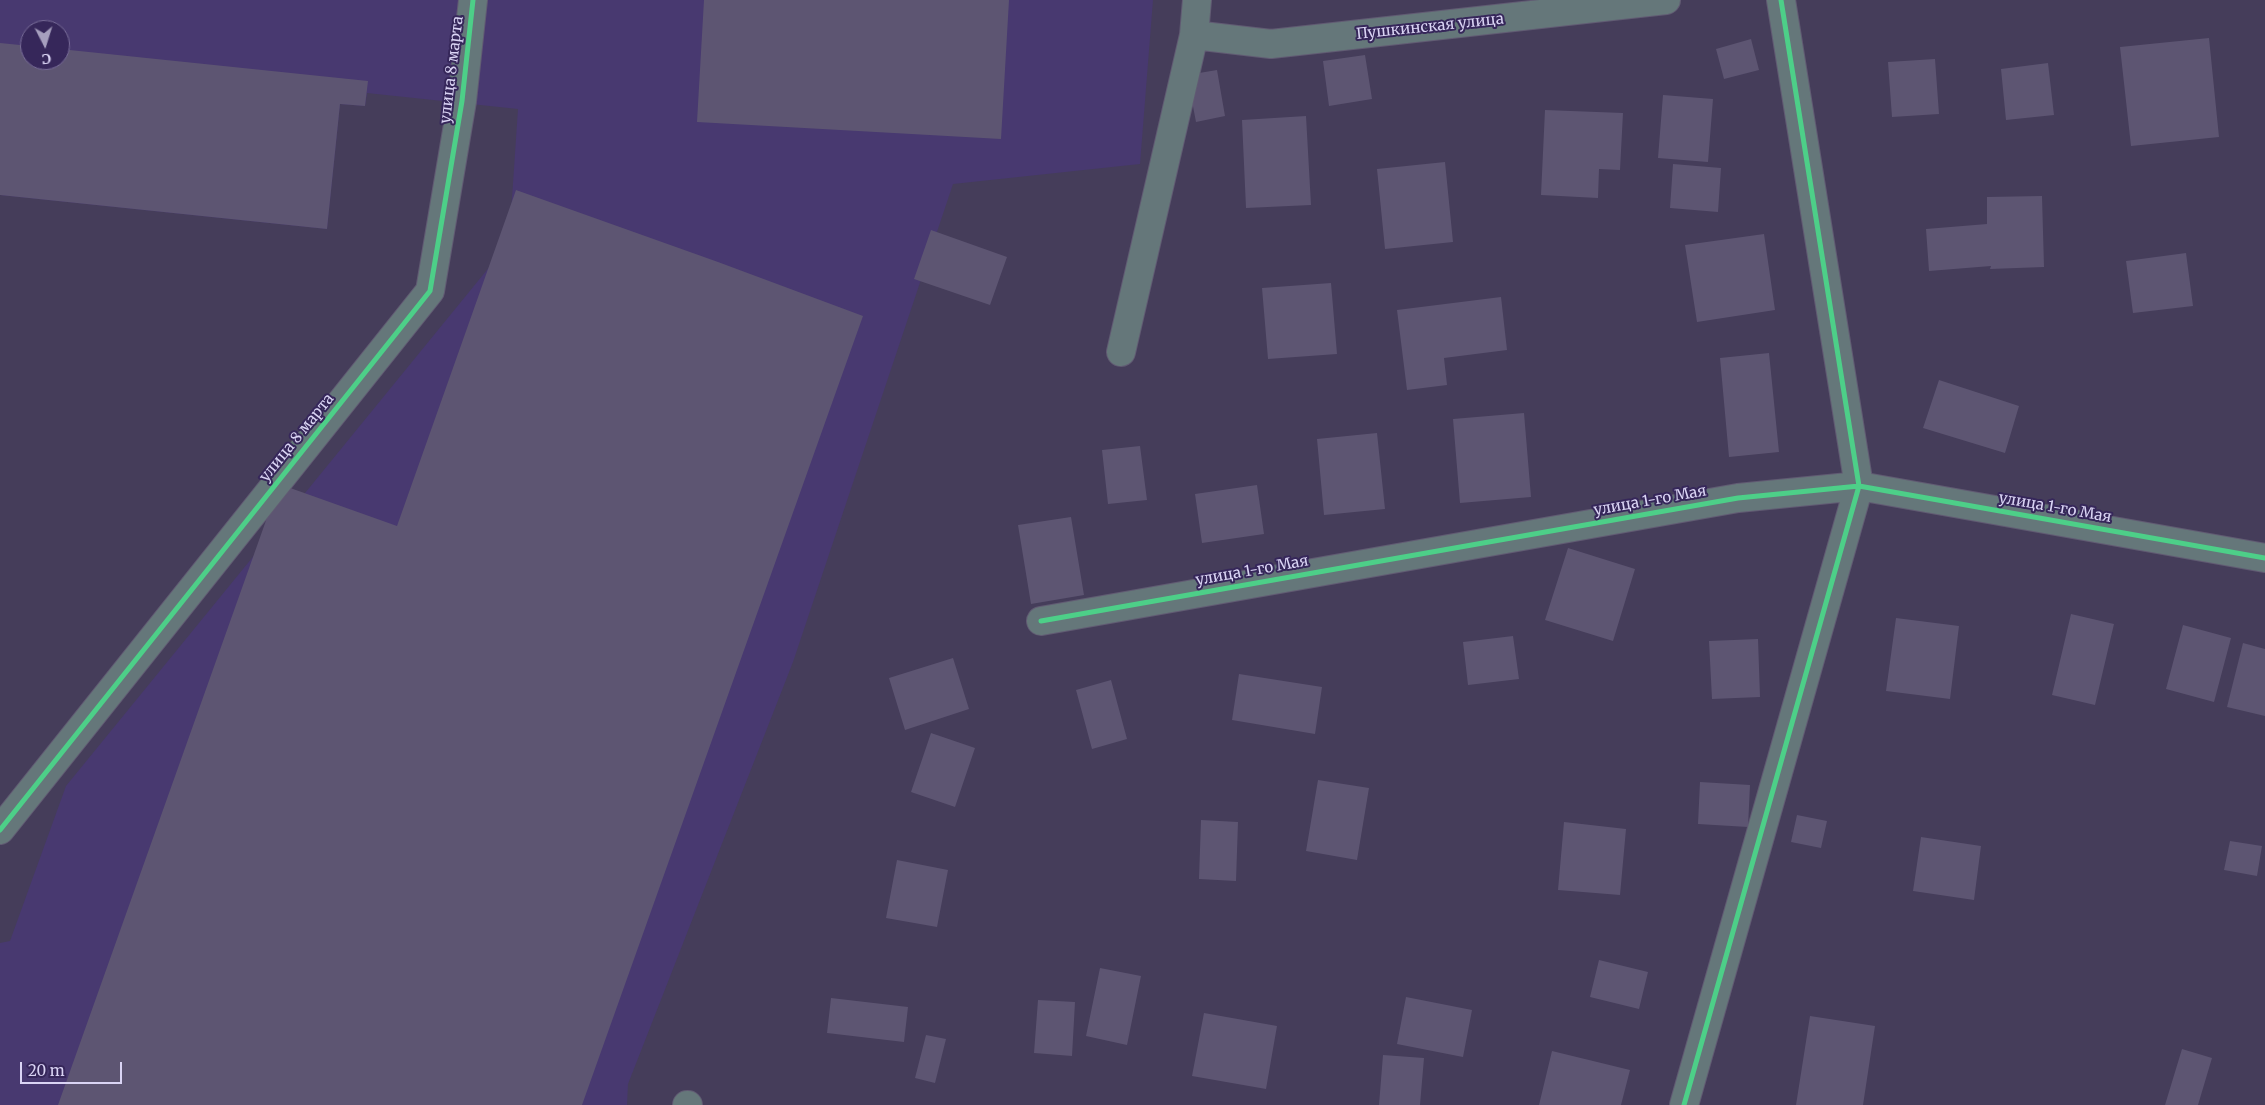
<!DOCTYPE html>
<html>
<head>
<meta charset="utf-8">
<style>
	body { margin:0 }
	#map { position:relative; width:2265px; height:1105px; overflow:hidden; background:#453d5a; font-family:Merriweather,serif }
	canvas { display:block }
	.north { position:absolute; left:20px; top:20px; width:50px; height:50px; box-sizing:border-box; background:#36275a; border:1px solid #786c98; border-radius:50%; rotate:175deg; font-size:14px; font-weight:700; line-height:20px; text-align:center; color:#dad4f4 }
	.north::after { content:''; display:block; margin:auto; width:18px; height:22px; background:#a69fbe; clip-path:polygon(50% 0,100% 100%,50% 72%,0 100%) }
	.scale { position:absolute; left:20px; top:1062px; width:102px; height:22px; box-sizing:border-box; border:2px solid #dad4f4; border-top:0; padding-left:6px; font-size:15px; line-height:18px; white-space:nowrap; color:#dad4f4; -webkit-text-stroke:4px #36275a; paint-order:stroke }
</style>
</head>
<body>
<div id="map">
<canvas width="2265" height="1105"></canvas>
<div class="north">С</div>
<div class="scale">20 m</div>
</div>
<script>
const ctx = document.querySelector('canvas').getContext('2d');
ctx.lineJoin = 'round';
function paint(path, color) {
  ctx.fillStyle = color;
  ctx.fill(path, 'evenodd');
}
function poly(rows) {
  const path = new Path2D();
  for (const r of rows) {
    path.moveTo(r[0], r[1]);
    for (let i = 2; i < r.length; i += 2) path.lineTo(r[i], r[i + 1]);
  }
  return path;
}
function strokePath(path, color, width, dash) {
  ctx.strokeStyle = color;
  ctx.lineWidth = width;
  ctx.lineCap = dash ? 'butt' : 'round';
  ctx.setLineDash(dash || []);
  ctx.stroke(path);
}
function label(font, color, halo, rows, align = 'center') {
  ctx.font = font + ' Merriweather,serif';
  ctx.lineWidth = 4;
  ctx.setLineDash([]);
  ctx.textBaseline = 'middle';
  ctx.strokeStyle = halo;
  ctx.fillStyle = color;
  for (const [text, x, y, turn = 0] of rows) {
    ctx.save();
    ctx.translate(x, y);
    ctx.rotate((+turn || 0) * Math.PI / 180);
    ctx.textAlign = isNaN(turn) ? turn : align;
    if (halo) ctx.strokeText(text, 0, 0);
    ctx.fillText(text, 0, 0);
    ctx.restore();
  }
}
paint(poly([
	[0,0,1153,0,1140,164,953,184,793,662,628,1084,627,1105,0,1105,0,943,10,941,66,786,509,243,518,109,367,93,365,106,340,104,327,229,0,195],
	[30,30,60,30,60,60,30,60]
]), '#483970');
paint(poly([
	[704,0,1009,0,1001,139,697,122],
	[2209,38,2219,137,2131,146,2120,47],
	[1751,39,1759,70,1724,79,1716,49],
	[0,43,30,46,30,60,60,60,60,49,368,81,365,106,340,104,327,229,0,195],
	[1365,55,1372,99,1329,106,1323,61],
	[1935,59,1939,114,1892,117,1888,62],
	[2048,63,2054,115,2006,120,2001,69],
	[1217,70,1225,116,1196,122,1187,75],
	[1663,95,1713,99,1708,162,1658,158],
	[1545,110,1623,113,1620,170,1599,169,1598,198,1541,195],
	[1306,116,1311,205,1246,208,1242,120],
	[1445,162,1453,242,1385,249,1377,169],
	[1673,164,1721,168,1718,212,1670,208],
	[516,190,718,262,863,316,582,1105,58,1105,279,484,397,526],
	[2042,196,2044,267,1990,269,1991,266,1929,271,1926,229,1987,224,1987,197],
	[931,230,1007,257,990,305,914,279],
	[1764,234,1775,310,1697,322,1685,245],
	[2186,253,2193,306,2133,313,2126,261],
	[1331,283,1337,354,1268,359,1262,288],
	[1501,297,1507,350,1444,358,1447,385,1407,390,1397,310],
	[1769,353,1779,452,1729,457,1720,358],
	[1939,380,2019,406,2005,453,1923,428],
	[1524,413,1531,497,1460,503,1453,419],
	[1377,433,1385,509,1324,515,1317,439],
	[1140,446,1147,500,1108,504,1102,450],
	[1257,485,1264,534,1202,543,1195,494],
	[1071,517,1084,595,1031,604,1018,525],
	[1568,548,1635,569,1613,641,1545,620],
	[2071,614,2114,624,2095,705,2052,695],
	[1896,618,1959,626,1950,699,1886,691],
	[2183,625,2231,638,2214,702,2166,689],
	[1513,636,1519,679,1468,685,1463,642],
	[1758,639,1760,697,1712,699,1709,641],
	[2243,643,2265,649,2265,716,2227,707],
	[953,658,969,709,905,730,889,678],
	[1239,674,1322,687,1315,734,1232,720],
	[1111,680,1127,739,1092,749,1076,690],
	[931,733,975,748,955,807,911,792],
	[1318,780,1369,788,1357,860,1306,851],
	[1700,782,1750,785,1748,827,1698,824],
	[1797,815,1827,821,1821,848,1791,842],
	[1201,820,1238,822,1236,881,1199,879],
	[1564,822,1626,829,1620,895,1558,890],
	[1921,837,1981,846,1974,900,1913,891],
	[2230,841,2262,846,2257,876,2224,870],
	[897,860,948,870,937,927,886,918],
	[1599,960,1648,972,1639,1009,1590,997],
	[1100,968,1141,976,1127,1045,1086,1036],
	[1406,997,1472,1010,1463,1057,1397,1044],
	[831,998,908,1007,904,1042,827,1033],
	[1038,1000,1075,1002,1072,1056,1034,1053],
	[1204,1013,1277,1026,1266,1089,1192,1076],
	[1810,1016,1875,1026,1863,1105,1796,1105],
	[926,1035,946,1039,935,1083,915,1078],
	[2182,1049,2212,1058,2198,1105,2165,1105],
	[1552,1051,1630,1070,1621,1105,1539,1105],
	[1383,1055,1424,1058,1420,1105,1379,1105]
]), '#5d5572');
const minor = poly([
	[1194,35,1271,44,1666,0],
	[1121,352,1194,35,1197,0],
	[1041,621,1738,498,1859,486,2265,558],
	[0,830,430,291,462,101,473,0],
	[687,1105,688,1105],
	[1684,1105,1859,486,1781,0]
]);
strokePath(minor, '#615b73', 30);
strokePath(minor, '#65777a', 28);
strokePath(poly([
	[1041,621,1738,498,1859,486,2265,558],
	[0,830,430,291,462,101,473,0],
	[1684,1105,1859,486,1781,0]
]), '#4dcf88', 5);
label('15px', '#dad4f4', '#36275a', [
	["Пушкинская улица",1430,27,-6],
	["улица 8 марта",452,70,-83],
	["улица 8 марта",297,438,-51],
	["улица 1-го Мая",1650,501,-10],
	["улица 1-го Мая",2055,508,10],
	["улица 1-го Мая",1252,571,-10]
]);
</script>
</body>
</html>
